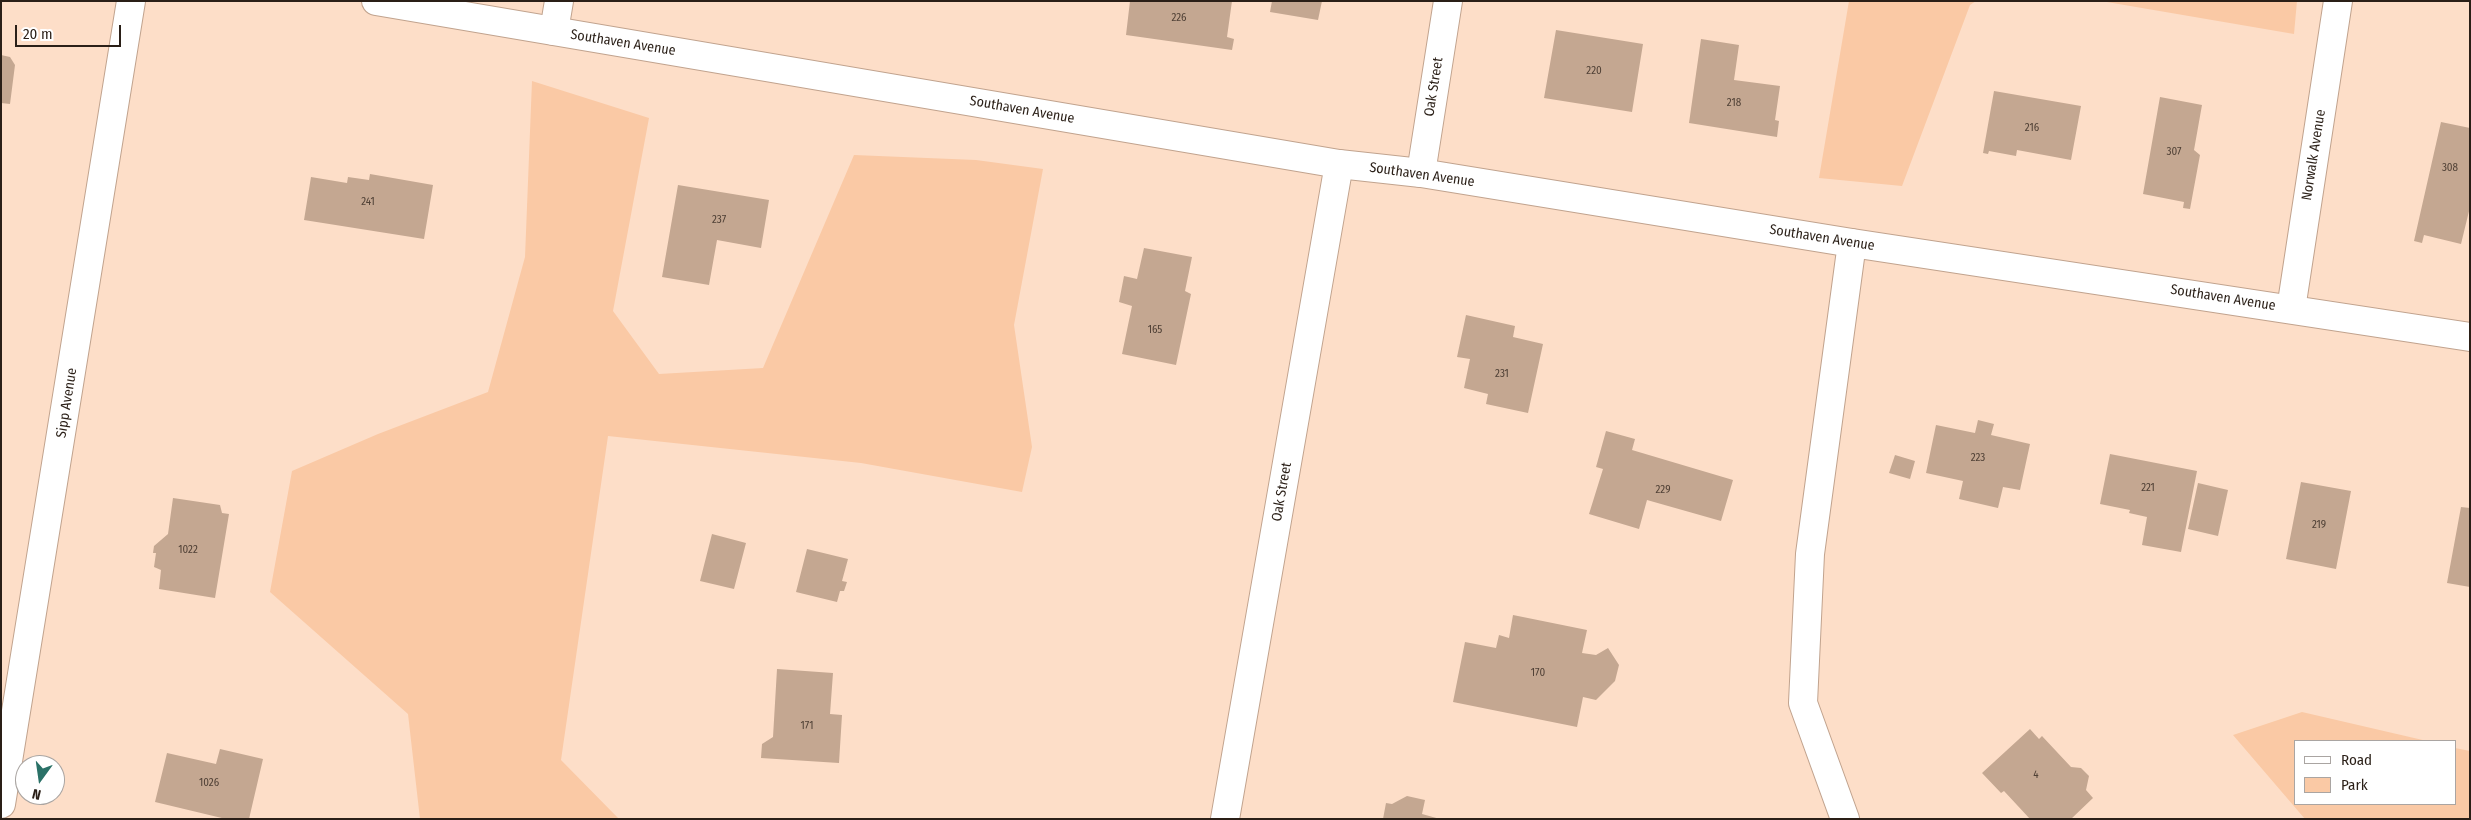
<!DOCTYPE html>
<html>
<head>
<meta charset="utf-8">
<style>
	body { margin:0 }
	#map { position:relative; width:2471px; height:820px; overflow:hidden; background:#fddec8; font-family:"Fira Sans Condensed",sans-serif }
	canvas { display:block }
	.frame { position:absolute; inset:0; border:2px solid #2a1f17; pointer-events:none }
	.legend { position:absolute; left:2294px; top:740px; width:162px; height:65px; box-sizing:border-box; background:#fff; border:1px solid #aaa5a2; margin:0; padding:6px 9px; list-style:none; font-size:15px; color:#2a1f17 }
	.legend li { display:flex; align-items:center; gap:10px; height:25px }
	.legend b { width:25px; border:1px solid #aaa5a2 }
	.north { position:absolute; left:15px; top:755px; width:50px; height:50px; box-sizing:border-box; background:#fff; border:1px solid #aaa5a2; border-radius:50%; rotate:194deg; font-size:14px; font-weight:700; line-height:20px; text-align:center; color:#2a1f17 }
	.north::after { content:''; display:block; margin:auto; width:18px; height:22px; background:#2a7167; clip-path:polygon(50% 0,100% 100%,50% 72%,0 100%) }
	.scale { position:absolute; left:15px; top:25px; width:106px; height:22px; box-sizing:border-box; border:2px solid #2a1f17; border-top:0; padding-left:6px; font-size:15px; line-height:18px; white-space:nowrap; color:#2a1f17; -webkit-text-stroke:4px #fff; paint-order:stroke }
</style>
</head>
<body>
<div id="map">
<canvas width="2471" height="820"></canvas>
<div class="frame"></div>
<ul class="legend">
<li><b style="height:6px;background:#fff"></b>Road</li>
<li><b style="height:14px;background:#fac9a5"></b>Park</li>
</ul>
<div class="north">N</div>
<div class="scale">20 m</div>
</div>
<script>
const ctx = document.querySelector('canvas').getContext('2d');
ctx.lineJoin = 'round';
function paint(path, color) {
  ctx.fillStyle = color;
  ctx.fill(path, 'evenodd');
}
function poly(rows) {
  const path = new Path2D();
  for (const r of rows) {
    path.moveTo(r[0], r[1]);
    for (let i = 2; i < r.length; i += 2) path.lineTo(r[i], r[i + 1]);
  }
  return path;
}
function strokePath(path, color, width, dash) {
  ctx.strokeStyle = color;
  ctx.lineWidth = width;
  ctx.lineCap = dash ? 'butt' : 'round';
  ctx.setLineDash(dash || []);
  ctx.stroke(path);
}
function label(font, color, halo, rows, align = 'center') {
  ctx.font = font + ' "Fira Sans Condensed",sans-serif';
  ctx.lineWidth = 4;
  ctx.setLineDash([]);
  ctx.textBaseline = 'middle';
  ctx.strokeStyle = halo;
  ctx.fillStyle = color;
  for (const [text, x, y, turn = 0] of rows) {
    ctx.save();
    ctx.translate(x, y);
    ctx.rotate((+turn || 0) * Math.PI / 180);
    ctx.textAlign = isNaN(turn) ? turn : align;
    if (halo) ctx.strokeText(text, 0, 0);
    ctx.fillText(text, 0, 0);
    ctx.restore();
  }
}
paint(poly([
	[1849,1,1976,1,1970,5,1902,186,1819,178],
	[2101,1,2297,1,2294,34],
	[532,81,649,118,613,311,659,374,763,368,854,155,976,160,1043,169,1014,325,1032,447,1022,492,861,463,608,436,561,760,619,819,420,819,408,714,270,592,292,471,378,434,488,392,525,257],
	[2302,712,2427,741,2295,741,2295,804,2455,804,2455,748,2470,751,2470,819,2305,819,2233,735]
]), '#fac9a5');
paint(poly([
	[1130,1,1232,1,1227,37,1234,39,1232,50,1126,35],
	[1272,1,1322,1,1318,20,1270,12],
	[1556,30,1643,44,1632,112,1544,98],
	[1701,39,1739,45,1734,80,1780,86,1775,120,1779,121,1777,137,1689,123],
	[1,55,10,57,15,65,10,104,1,103],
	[1994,91,2081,106,2071,160,2017,150,2016,156,1989,151,1988,154,1983,153],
	[2160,97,2202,105,2194,150,2200,155,2190,209,2183,208,2184,202,2143,194],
	[2441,122,2470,128,2470,207,2461,244,2424,235,2422,243,2414,241],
	[370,174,433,185,424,239,304,220,311,177,347,183,348,177,369,180],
	[678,185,769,200,761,248,717,240,709,285,662,277],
	[1144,248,1192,257,1185,291,1191,294,1176,365,1122,354,1132,306,1119,302,1124,276,1137,279],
	[1466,315,1515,326,1513,337,1543,344,1528,413,1486,404,1488,394,1464,388,1470,359,1457,357],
	[1978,420,1994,424,1991,435,2030,444,2020,490,2003,487,1998,508,1959,499,1963,481,1926,473,1936,425,1975,433],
	[1606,431,1635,439,1632,450,1733,480,1721,521,1647,500,1639,529,1589,514,1603,469,1596,467],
	[2110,454,2197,471,2181,552,2142,545,2147,517,2129,513,2130,510,2100,504],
	[1895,455,1915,461,1910,479,1889,473],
	[2301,482,2351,491,2336,569,2286,559],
	[2198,483,2228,490,2218,536,2188,529],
	[173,498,220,505,222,513,229,514,215,598,159,589,161,570,154,567,156,553,153,553,154,546,168,534],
	[2461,507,2470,508,2470,587,2447,583],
	[712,534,746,543,734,589,700,581],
	[807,549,848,559,842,581,847,582,844,591,840,591,837,602,796,592],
	[1513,615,1587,630,1582,653,1596,655,1608,648,1619,665,1615,681,1596,700,1583,697,1577,727,1453,702,1465,642,1496,648,1499,635,1509,638],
	[777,669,833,673,830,714,842,715,839,763,761,758,762,744,773,737],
	[2030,729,2039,739,2042,736,2071,767,2081,768,2089,776,2086,790,2093,798,2071,819,2030,819,2004,791,2001,793,1982,773],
	[220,749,263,759,249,819,226,819,155,802,167,753,216,764],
	[1407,796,1425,800,1422,814,1440,819,1383,819,1386,803,1392,804]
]), '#c4a791');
const minor = poly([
	[554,31,559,1],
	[1421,173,1448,1],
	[2291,309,2338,1],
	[1225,819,1339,164],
	[1845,819,1803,703,1810,554,1852,243]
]);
const tertiary = poly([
	[376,1,1339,164,1421,173,1852,243,2470,337],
	[1,804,131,1]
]);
strokePath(minor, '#c1a38e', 30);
strokePath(tertiary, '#c1a38e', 30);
strokePath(minor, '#fff', 28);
strokePath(tertiary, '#fff', 28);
label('11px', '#504136', null, [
	["226",1179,18],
	["220",1594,71],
	["218",1734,103],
	["216",2032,128],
	["307",2174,152],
	["308",2450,168],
	["241",368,202],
	["237",719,220],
	["165",1155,330],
	["231",1502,374],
	["223",1978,458],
	["221",2148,488],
	["229",1663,490],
	["219",2319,525],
	["1022",188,550],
	["170",1538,673],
	["171",807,726],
	["4",2036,775],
	["1026",209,783]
]);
label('14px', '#2a1f17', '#fff', [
	["Southaven Avenue",623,43,9],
	["Oak Street",1434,87,-81],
	["Southaven Avenue",1022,110,10],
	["Norwalk Avenue",2314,155,-81],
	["Southaven Avenue",1422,175,8],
	["Southaven Avenue",1822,238,9],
	["Southaven Avenue",2223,298,9],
	["Sipp Avenue",67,403,-81],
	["Oak Street",1282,492,-80]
]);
</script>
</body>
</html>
